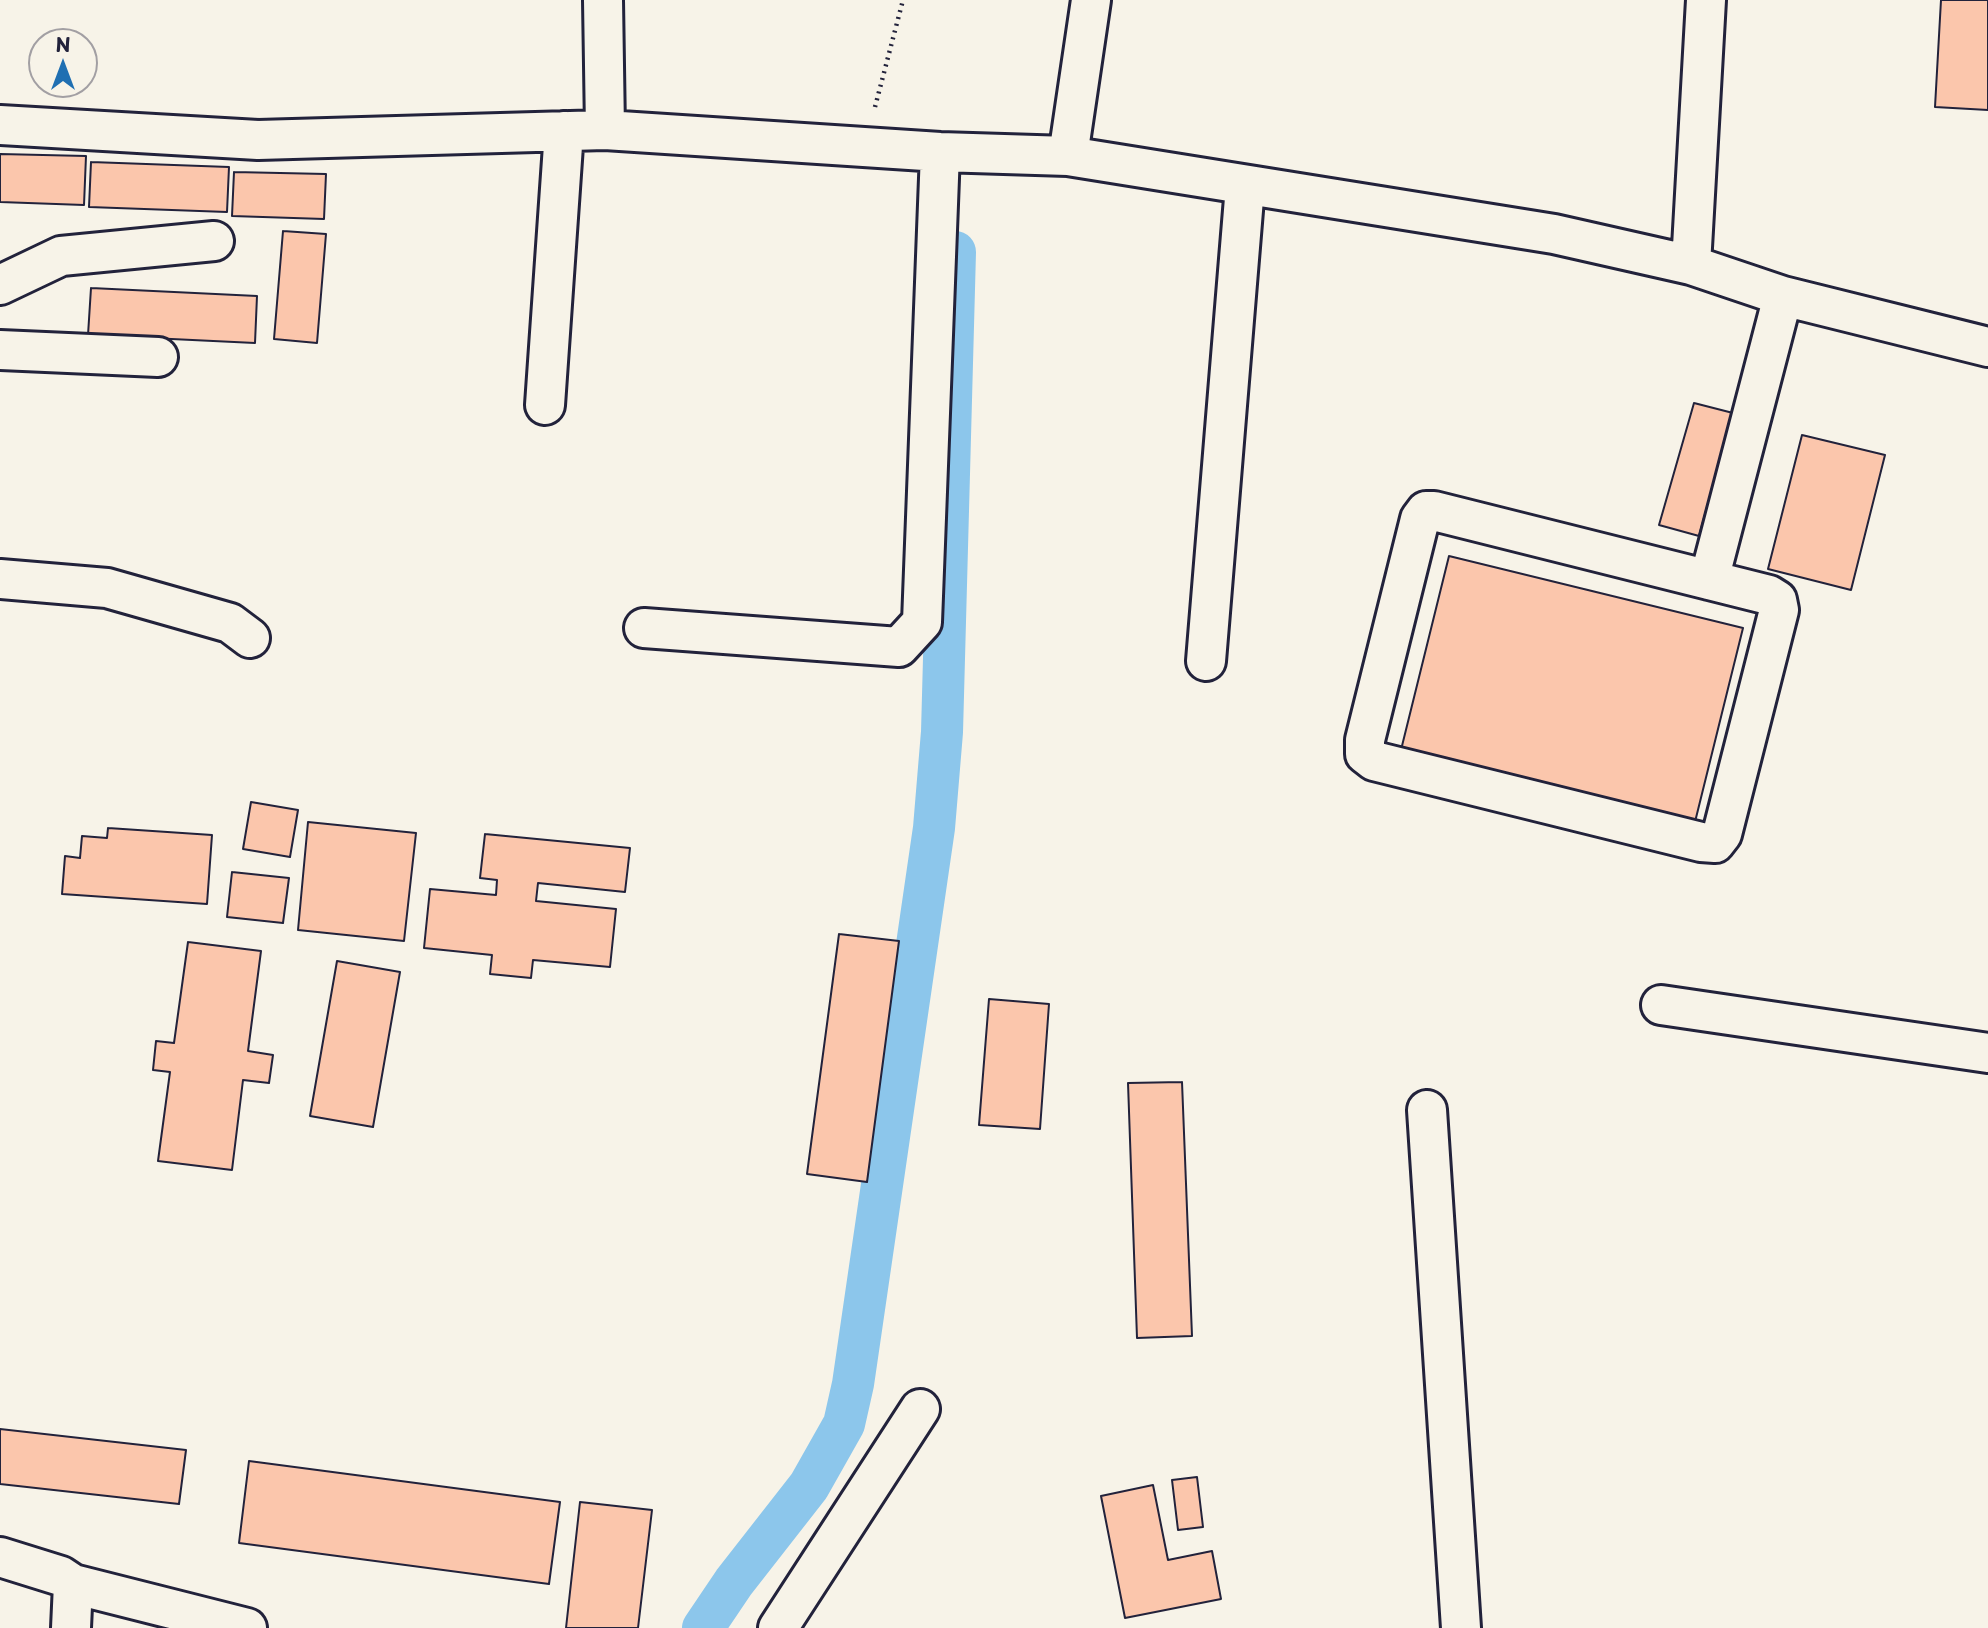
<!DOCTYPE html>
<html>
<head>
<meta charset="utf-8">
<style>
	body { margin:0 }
	#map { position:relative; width:1988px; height:1628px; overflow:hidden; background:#f7f3e8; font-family:"Playpen Sans",sans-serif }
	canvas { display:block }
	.north { position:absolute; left:28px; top:28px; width:70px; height:70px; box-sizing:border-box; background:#f7f3e8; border:2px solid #a29fa3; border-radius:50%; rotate:0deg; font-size:19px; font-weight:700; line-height:28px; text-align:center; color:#22223b }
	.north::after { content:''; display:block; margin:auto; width:24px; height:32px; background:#1f6fb2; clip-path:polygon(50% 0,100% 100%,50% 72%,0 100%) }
</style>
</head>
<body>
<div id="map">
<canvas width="1988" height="1628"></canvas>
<div class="north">N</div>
</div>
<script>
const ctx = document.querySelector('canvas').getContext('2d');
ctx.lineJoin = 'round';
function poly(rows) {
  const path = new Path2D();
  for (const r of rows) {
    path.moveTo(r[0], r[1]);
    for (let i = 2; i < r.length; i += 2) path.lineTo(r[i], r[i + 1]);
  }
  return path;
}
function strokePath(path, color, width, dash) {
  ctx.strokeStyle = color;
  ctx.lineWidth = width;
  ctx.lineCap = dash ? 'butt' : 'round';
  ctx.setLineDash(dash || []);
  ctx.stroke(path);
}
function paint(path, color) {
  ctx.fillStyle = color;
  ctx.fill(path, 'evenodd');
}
strokePath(poly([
	[703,1628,734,1582,809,1486,844,1424,853,1384,934,828,942,732,955,252]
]), '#8cc6eb', 42);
const building = poly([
	[1941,0,1988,0,1988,110,1935,107,1941,0],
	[0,154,86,156,84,205,0,202,0,154],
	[91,162,229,167,227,212,89,207,91,162],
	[234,172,326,174,324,219,232,216,234,172],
	[283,231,326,234,317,343,274,339,283,231],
	[91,288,257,296,255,343,88,335,91,288],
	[1694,403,1733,413,1699,536,1659,525,1694,403],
	[1802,435,1885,455,1851,590,1768,569,1802,435],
	[1449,556,1743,628,1693,830,1399,758,1449,556],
	[251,802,298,810,290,857,243,849,251,802],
	[308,822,416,833,404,941,298,930,308,822],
	[108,828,212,835,207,904,62,894,65,856,80,858,82,836,107,838,108,828],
	[485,834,630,848,625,892,538,883,536,901,616,909,610,967,533,960,531,978,490,974,492,955,424,948,430,889,496,895,497,880,480,878,485,834],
	[232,872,289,878,283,923,227,917,232,872],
	[839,934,899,941,867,1182,807,1174,839,934],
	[188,942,261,951,248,1051,273,1055,269,1083,243,1080,232,1170,158,1161,170,1072,153,1070,156,1041,174,1043,188,942],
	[337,961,400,972,373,1127,310,1116,337,961],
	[989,999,1049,1004,1040,1129,979,1125,989,999],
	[1182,1082,1192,1336,1137,1338,1128,1083,1182,1082],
	[0,1429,186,1450,179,1504,0,1484,0,1429],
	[249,1461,560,1502,549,1584,239,1543,249,1461],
	[1197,1477,1203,1527,1178,1530,1172,1480,1197,1477],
	[1153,1485,1168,1560,1212,1551,1221,1599,1125,1618,1101,1496,1153,1485],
	[580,1502,652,1510,638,1628,566,1628,580,1502]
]);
paint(building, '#fbc6ac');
strokePath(building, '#22223b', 2);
const minor = poly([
	[603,0,605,130],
	[0,125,258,140,605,130,940,152,1068,156,1554,234,1691,265,1783,296,1988,347],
	[1068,156,1091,0],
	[1691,265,1706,0],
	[0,285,61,256,214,241],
	[0,350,158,357],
	[545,405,564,131],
	[1426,511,1434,511,1769,595,1777,600,1779,610,1722,834,1715,843,1701,842,1374,761,1365,754,1365,740,1420,519,1426,511],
	[0,579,107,588,230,623,250,638],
	[1709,580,1783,296],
	[644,628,899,647,922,622,940,152],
	[1206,661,1245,186],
	[1661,1005,1988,1053],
	[1427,1110,1461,1628],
	[0,1557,61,1576,73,1584,247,1628],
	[71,1628,73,1584],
	[778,1628,920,1409]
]);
strokePath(minor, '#22223b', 44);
strokePath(poly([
	[875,107,903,0]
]), '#22223b', 4.5, [2, 5]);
strokePath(minor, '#f7f3e8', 38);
</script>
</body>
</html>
